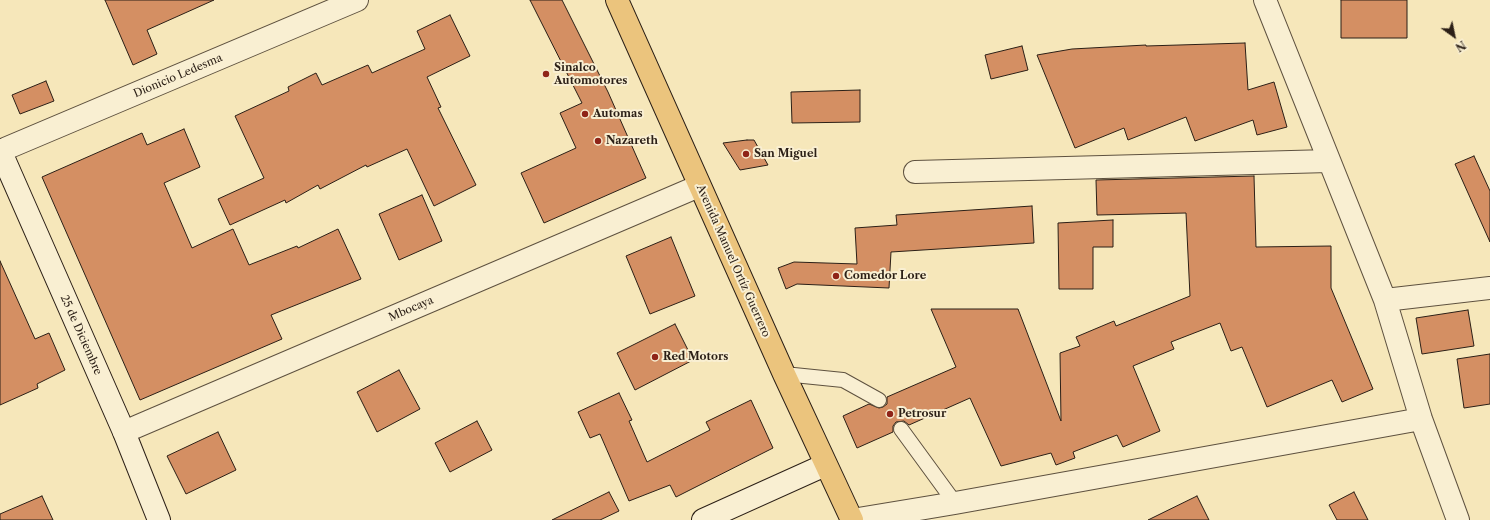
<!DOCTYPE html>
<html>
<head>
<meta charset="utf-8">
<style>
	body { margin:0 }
	#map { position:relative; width:1490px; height:520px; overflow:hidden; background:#f6e7ba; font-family:"Libre Caslon Text",serif }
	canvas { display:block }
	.north { position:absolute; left:1434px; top:16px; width:40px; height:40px; -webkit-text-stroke:3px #f9efd2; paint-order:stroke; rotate:147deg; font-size:11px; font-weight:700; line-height:16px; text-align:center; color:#2b1f16 }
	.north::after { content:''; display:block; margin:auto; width:14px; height:18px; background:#2b1f16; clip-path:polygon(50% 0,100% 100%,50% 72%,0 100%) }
</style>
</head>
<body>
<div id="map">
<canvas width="1490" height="520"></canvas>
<div class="north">N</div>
</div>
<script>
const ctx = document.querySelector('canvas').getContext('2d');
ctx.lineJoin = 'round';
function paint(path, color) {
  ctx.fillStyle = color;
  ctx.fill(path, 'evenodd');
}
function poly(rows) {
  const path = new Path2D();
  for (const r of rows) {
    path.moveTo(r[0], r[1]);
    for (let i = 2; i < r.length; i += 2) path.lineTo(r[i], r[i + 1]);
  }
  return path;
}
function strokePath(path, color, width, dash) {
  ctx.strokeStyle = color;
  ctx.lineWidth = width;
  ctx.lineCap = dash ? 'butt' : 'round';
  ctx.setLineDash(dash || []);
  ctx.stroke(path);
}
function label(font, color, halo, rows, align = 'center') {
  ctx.font = font + ' "Libre Caslon Text",serif';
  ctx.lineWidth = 4;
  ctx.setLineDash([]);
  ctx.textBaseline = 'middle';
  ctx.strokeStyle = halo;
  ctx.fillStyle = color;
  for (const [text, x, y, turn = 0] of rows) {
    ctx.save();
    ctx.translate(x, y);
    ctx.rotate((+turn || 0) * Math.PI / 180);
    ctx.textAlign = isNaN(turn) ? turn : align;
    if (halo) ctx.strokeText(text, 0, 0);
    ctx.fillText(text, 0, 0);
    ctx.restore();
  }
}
const building = poly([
	[105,0,214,0,147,30,157,54,133,65,105,0],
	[530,0,562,0,608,92,646,178,544,223,521,173,576,148,560,113,582,103,530,0],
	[1341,0,1407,0,1407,38,1341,38,1341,0],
	[450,15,470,56,427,77,441,107,438,108,476,185,434,206,407,149,367,167,366,165,320,189,318,185,286,203,285,200,230,225,218,199,264,178,235,116,289,91,288,87,316,73,322,85,368,65,372,73,425,49,417,31,450,15],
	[1245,43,1248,90,1274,82,1287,127,1257,135,1253,120,1195,141,1186,117,1128,140,1124,128,1075,148,1037,55,1072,49,1146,45,1146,46,1245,43],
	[1022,46,1028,70,991,79,985,55,1022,46],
	[46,81,54,101,20,114,12,95,46,81],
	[860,90,860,122,792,123,791,92,860,90],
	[184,129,200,167,164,183,192,248,233,229,249,265,297,246,298,248,338,229,361,279,271,315,282,339,140,400,42,177,142,133,147,145,184,129],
	[747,140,754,140,768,165,740,170,723,143,747,140],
	[1474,156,1490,191,1490,242,1455,164,1474,156],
	[1254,176,1256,247,1331,246,1331,288,1373,389,1342,402,1332,380,1267,407,1242,347,1231,351,1220,323,1171,342,1174,349,1133,366,1160,431,1123,447,1117,435,1073,452,1075,458,1056,465,1051,453,1001,466,970,398,909,425,904,421,896,422,893,426,893,432,857,448,843,416,869,404,879,408,883,407,887,404,887,397,956,367,931,309,1018,309,1061,421,1060,353,1080,346,1076,337,1114,321,1116,326,1190,296,1186,213,1097,215,1096,180,1254,176],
	[422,195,442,241,399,260,379,214,422,195],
	[1032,206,1034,243,891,252,889,288,797,284,786,289,778,268,794,262,857,264,855,228,897,225,896,215,1032,206],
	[1113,220,1113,247,1093,247,1093,289,1059,289,1058,223,1113,220],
	[671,237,695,296,650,314,626,256,671,237],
	[0,261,35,339,49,333,65,370,37,384,38,388,0,405,0,261],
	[1468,310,1474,346,1422,354,1416,318,1468,310],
	[675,324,693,360,635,390,617,353,675,324],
	[1490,354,1490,404,1464,408,1457,359,1490,354],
	[399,370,420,409,377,432,357,392,399,370],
	[619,393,632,420,629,421,647,462,710,430,706,422,751,400,773,448,676,497,670,485,629,501,600,434,590,438,578,412,619,393],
	[477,421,492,450,450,472,435,443,477,421],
	[218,432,236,470,186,494,167,456,218,432],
	[609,492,619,511,600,520,552,520,609,492],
	[1354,492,1368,520,1337,520,1329,505,1354,492],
	[42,496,53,520,0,520,0,514,42,496],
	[1197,496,1209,520,1148,520,1197,496]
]);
paint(building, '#d48f63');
strokePath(building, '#2b1f16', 1);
const lane = poly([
	[784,374,843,380,879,400],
	[901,429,955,503]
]);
const street = poly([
	[1265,0,1385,300,1421,419,1458,520],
	[0,151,357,0],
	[915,172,1329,161],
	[1385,300,1490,288],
	[124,432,699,186],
	[852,520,955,503,1421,419]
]);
const secondary = poly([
	[0,150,124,432,159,520],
	[703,520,825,465]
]);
const primary = poly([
	[617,0,784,374,852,520]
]);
strokePath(lane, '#5e513f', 16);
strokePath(street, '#5e513f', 24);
strokePath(secondary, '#2b1f16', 24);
strokePath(primary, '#2b1f16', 24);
strokePath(lane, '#f9efd2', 14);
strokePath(street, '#f9efd2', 22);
strokePath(secondary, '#f9efd2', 22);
strokePath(primary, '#ebc47d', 22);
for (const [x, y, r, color] of [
	[546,74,4,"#8f2418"],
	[585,114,4,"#8f2418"],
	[598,141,4,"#8f2418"],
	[746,154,4,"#8f2418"],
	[836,276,4,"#8f2418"],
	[655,357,4,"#8f2418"],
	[890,414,4,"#8f2418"]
]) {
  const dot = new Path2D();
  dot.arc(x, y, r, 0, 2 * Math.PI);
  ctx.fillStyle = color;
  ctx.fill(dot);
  strokePath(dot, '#f9efd2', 1.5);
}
label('bold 11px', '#2b1f16', '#f9efd2', [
	["Sinalco",554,68],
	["Automotores",554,81],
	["Automas",593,114],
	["Nazareth",606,141],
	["San Miguel",754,154],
	["Comedor Lore",844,276],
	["Red Motors",663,357],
	["Petrosur",898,414]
], 'left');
label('11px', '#2b1f16', '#f9efd2', [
	["Dionicio Ledesma",178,76,-23],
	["Avenida Manuel Ortíz Guerrero",733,261,66],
	["Mbocaya",411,309,-23],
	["25 de Diciembre",81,335,66]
]);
</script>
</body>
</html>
